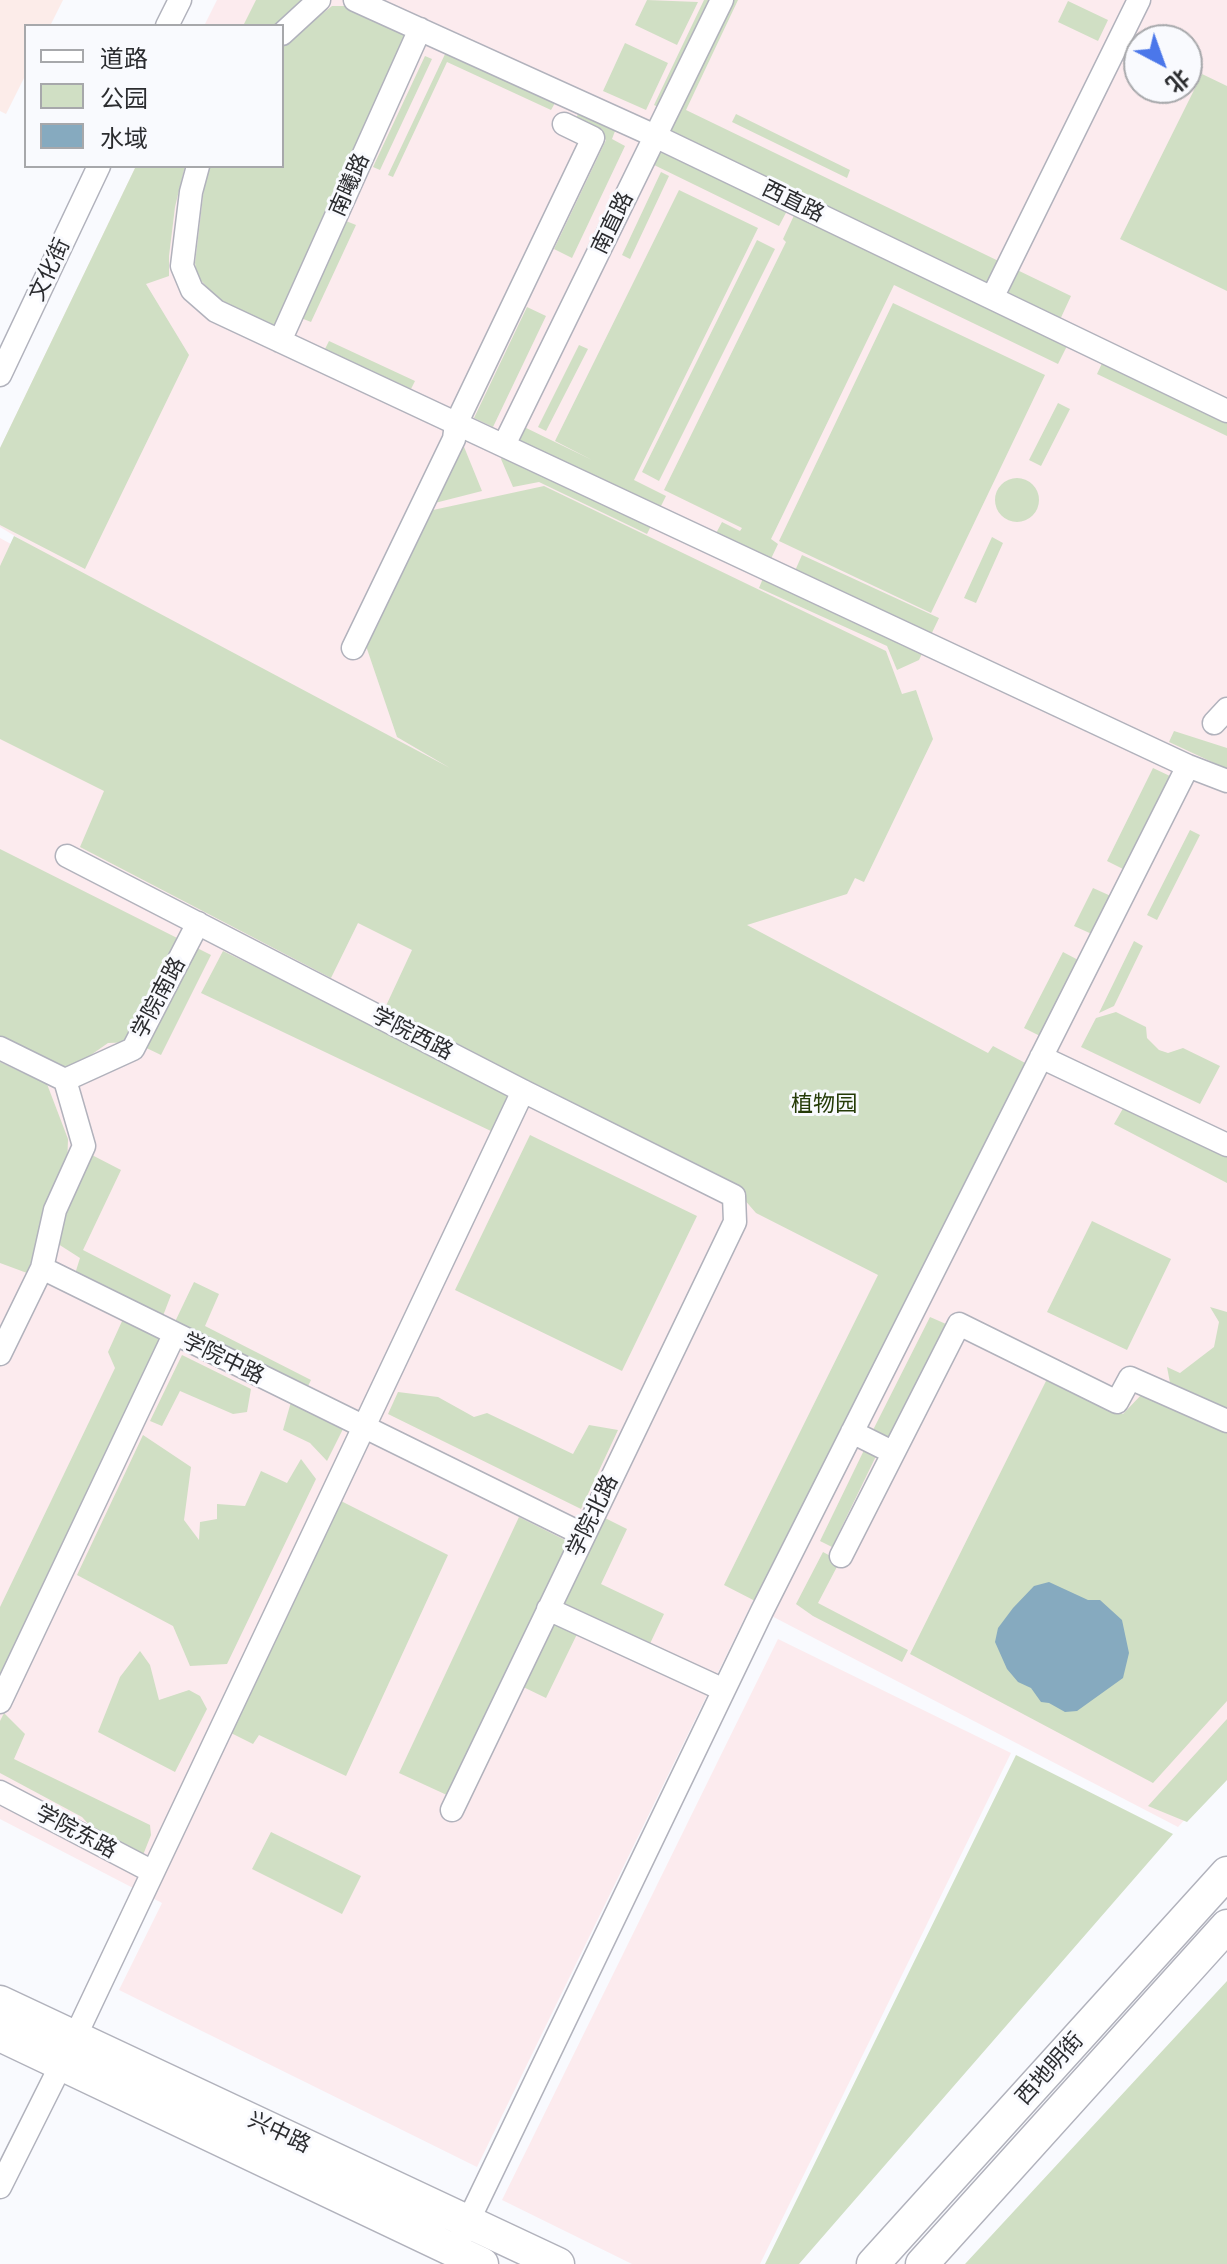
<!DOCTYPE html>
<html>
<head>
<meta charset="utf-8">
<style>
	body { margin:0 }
	#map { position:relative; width:1227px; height:2264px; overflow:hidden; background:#f9fafe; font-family:Rubik,"Noto Sans SC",sans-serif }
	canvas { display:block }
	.legend { position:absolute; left:24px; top:24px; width:260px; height:144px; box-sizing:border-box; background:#f9fafe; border:2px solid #a7a8ab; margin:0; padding:10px 14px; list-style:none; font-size:24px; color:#2b2c2f }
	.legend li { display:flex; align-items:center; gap:16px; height:40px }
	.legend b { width:40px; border:2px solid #a7a8ab }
	.north { position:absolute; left:1123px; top:24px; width:80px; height:80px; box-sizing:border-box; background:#f9fafe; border:2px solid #a7a8ab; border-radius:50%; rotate:139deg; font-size:22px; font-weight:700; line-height:32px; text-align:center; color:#2b2c2f }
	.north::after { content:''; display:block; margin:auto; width:28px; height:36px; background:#4b77ea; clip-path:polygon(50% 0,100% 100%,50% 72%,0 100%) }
</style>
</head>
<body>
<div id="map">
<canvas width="1227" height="2264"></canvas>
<ul class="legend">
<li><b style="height:10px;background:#fff"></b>道路</li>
<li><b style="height:22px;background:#d0dfc4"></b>公园</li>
<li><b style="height:22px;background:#86aabf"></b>水域</li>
</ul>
<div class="north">北</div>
</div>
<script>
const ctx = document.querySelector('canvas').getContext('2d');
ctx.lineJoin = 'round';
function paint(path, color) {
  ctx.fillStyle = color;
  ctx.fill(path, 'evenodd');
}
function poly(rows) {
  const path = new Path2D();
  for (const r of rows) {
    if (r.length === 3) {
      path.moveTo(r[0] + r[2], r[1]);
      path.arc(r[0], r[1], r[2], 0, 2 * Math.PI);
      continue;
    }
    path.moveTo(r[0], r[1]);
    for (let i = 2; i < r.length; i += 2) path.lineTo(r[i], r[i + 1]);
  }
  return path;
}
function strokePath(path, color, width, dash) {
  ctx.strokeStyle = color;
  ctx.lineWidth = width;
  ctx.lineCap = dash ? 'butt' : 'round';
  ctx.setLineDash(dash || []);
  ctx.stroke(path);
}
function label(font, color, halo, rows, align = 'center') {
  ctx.font = font + ' Rubik,"Noto Sans SC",sans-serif';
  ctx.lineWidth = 6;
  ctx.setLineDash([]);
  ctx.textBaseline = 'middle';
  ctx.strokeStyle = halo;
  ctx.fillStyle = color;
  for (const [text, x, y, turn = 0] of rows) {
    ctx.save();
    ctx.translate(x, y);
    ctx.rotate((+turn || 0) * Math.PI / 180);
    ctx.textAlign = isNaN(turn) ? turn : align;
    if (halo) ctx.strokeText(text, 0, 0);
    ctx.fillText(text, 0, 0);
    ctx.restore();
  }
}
paint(poly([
	[0,0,63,0,50,26,26,26,26,74,6,114,0,111]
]), '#fcece9');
paint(poly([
	[217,0,1227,0,1227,1774,1178,1827,762,1611,1008,1089,97,586,0,527,0,448,136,166,282,166,282,26,204,26],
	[1139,40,1187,40,1187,88,1139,88],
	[0,538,1001,1092,477,2167,119,1990,162,1903,0,1819],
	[778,1639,1011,1753,760,2264,632,2264,502,2200]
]), '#fcebee');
paint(poly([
	[256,0,304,0,274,26,243,26],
	[647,0,698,2,677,45,635,25],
	[704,0,738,0,686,110,1071,296,1058,324,666,135,675,115,654,105],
	[1068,1,1108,20,1098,41,1058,22],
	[332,6,348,6,410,34,276,329,217,298,197,276,195,263,204,188,210,166,282,166,282,46],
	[625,43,668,63,646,110,603,91],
	[446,52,555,103,551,110,447,62,393,177,388,175],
	[425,56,432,59,380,170,373,167],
	[1202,74,1227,86,1227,291,1120,239],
	[578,114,615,131,612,139,625,146,572,258,554,249,606,140,574,124],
	[736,114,850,170,847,178,732,122],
	[660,144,789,207,779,226,650,163],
	[136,166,185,166,175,207,169,256,169,276,146,284,189,355,85,569,0,525,0,448],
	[661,172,669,176,630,259,622,255],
	[679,190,758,228,634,480,666,496,647,534,539,482,513,487,501,459,518,424,592,460,555,441],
	[798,207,1071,338,1058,364,894,285,771,539,778,544,768,565,713,539,722,522,740,531,742,528,664,490,786,242,783,239],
	[346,221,356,225,311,322,301,318],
	[757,240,775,249,659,481,642,472],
	[893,303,1045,375,931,613,779,541],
	[527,307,546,316,493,427,474,418],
	[329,341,415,381,411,389,325,349],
	[579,345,588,349,546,431,538,427],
	[1104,359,1227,418,1227,436,1097,374],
	[1058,403,1070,409,1041,466,1029,460],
	[460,437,482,491,427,505],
	[1017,500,22],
	[544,486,886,651,902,694,916,690,933,739,864,882,855,878,847,894,747,925,988,1053,993,1046,1029,1065,761,1604,724,1585,878,1275,756,1213,743,1198,385,1008,412,950,358,923,331,978,80,847,104,791,0,739,0,566,14,536,450,768,397,737,365,643,433,510],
	[992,537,1003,543,976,603,964,598],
	[802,555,939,618,919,660,897,670,887,646,759,588,766,571,790,582],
	[1174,731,1227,748,1227,769,1169,742],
	[1153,768,1172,777,1125,870,1107,861],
	[1190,830,1200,835,1157,920,1147,915],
	[0,849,211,955,161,1055,134,1042,108,1043,68,1071,0,1037],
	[1093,888,1113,897,1094,935,1074,926],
	[1134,941,1143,946,1114,1006,1099,1013],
	[223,951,512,1092,493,1132,201,993],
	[1063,952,1082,962,1044,1038,1024,1028],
	[1116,1012,1146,1027,1147,1038,1159,1050,1168,1053,1183,1048,1220,1066,1200,1104,1081,1047,1096,1018],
	[0,1062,47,1084,68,1139,67,1169,27,1273,0,1263],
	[1125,1105,1227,1157,1227,1183,1114,1124],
	[530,1135,697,1216,622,1371,455,1290],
	[90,1154,121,1170,83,1250,171,1295,161,1321,74,1277,80,1258,55,1242,61,1211],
	[1092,1221,1171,1259,1127,1350,1047,1312],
	[194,1282,219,1294,205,1326,311,1380,304,1394,172,1328],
	[1210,1307,1227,1312,1227,1412,1171,1388,1167,1367,1180,1373,1214,1347,1219,1322],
	[930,1317,946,1324,886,1444,870,1436],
	[123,1319,165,1340,0,1674,0,1607,115,1368,108,1352],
	[182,1355,251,1389,247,1412,233,1414,180,1391,162,1426,150,1421],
	[1047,1379,1123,1414,1142,1394,1227,1431,1227,1701,1153,1783,910,1654],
	[398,1392,438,1397,474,1417,487,1413,573,1454,589,1425,618,1430,581,1509,388,1414],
	[291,1402,344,1427,327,1461,310,1443,283,1430],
	[143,1435,191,1467,184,1520,199,1540,200,1522,217,1519,217,1504,245,1506,261,1471,287,1483,301,1459,316,1479,227,1664,190,1666,173,1626,77,1575],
	[866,1446,878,1452,832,1547,820,1541],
	[339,1500,448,1555,346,1776,259,1735,253,1744,225,1730],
	[601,1516,627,1529,601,1584,664,1614,647,1650,558,1608],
	[519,1517,571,1543,449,1796,399,1773],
	[823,1552,840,1561,818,1603,908,1650,902,1662,813,1616,796,1604],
	[550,1616,579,1630,546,1698,517,1684],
	[140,1651,150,1665,159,1700,189,1690,200,1696,207,1709,175,1772,98,1732,120,1677],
	[4,1713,25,1734,14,1759,150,1825,151,1835,143,1855,92,1828,82,1817,0,1773,0,1721],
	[1227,1719,1227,1780,1187,1822,1148,1806],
	[1016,1755,1173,1834,799,2264,765,2264],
	[271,1832,361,1876,342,1914,252,1869],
	[1227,1981,1227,2264,965,2264]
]), '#d0dfc4');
paint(poly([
	[1049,1582,1088,1600,1100,1600,1122,1620,1129,1653,1123,1678,1077,1711,1065,1712,1049,1703,1041,1702,1031,1688,1018,1682,1007,1669,995,1642,998,1628,1013,1608,1034,1586]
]), '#86aabf');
const minor = poly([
	[355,0,655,136,1227,411],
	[167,26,180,0],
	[282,34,319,0],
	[198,166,191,192,182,266,192,290,216,311,1188,766,1227,781],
	[992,298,1139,0],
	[280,341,420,29],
	[0,375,99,166],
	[504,445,722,0],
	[353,648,454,439,456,424,593,138,564,124],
	[1214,723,1227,709],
	[67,856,523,1091,734,1196,735,1222,452,1810],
	[0,1048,65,1080],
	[1041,1057,1227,1145],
	[65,1080,84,1146,55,1210,42,1268,584,1535],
	[65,1080,133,1049,198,923],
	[0,1354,42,1268],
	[852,1432,892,1452],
	[841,1556,959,1324,1117,1402,1130,1378,1227,1421],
	[548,1609,724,1690],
	[0,1702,174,1335],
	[0,1792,153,1872],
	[0,2187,75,2037,523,1091],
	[462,2234,762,1611,1188,766]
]);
const highway = poly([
	[0,2002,558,2264],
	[0,2035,482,2264],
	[873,2264,1227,1873],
	[922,2264,1227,1926]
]);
strokePath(minor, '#b1b2bc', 25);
strokePath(highway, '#b1b2bc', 35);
strokePath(minor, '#fff', 22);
strokePath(highway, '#fff', 32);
label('22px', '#2b2c2f', '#f9fafe', [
	["南曦路",350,185,-66],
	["西直路",793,202,26],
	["南直路",613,223,-64],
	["文化街",50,270,-65],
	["学院南路",159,998,-62],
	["学院西路",412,1034,27],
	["学院中路",223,1359,26],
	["学院北路",593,1516,-64],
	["学院东路",76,1832,28],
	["西地明街",1050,2069,-48],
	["兴中路",279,2133,25]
]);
label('22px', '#253b07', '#f9fafe', [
	["植物园",824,1105]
]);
</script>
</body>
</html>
